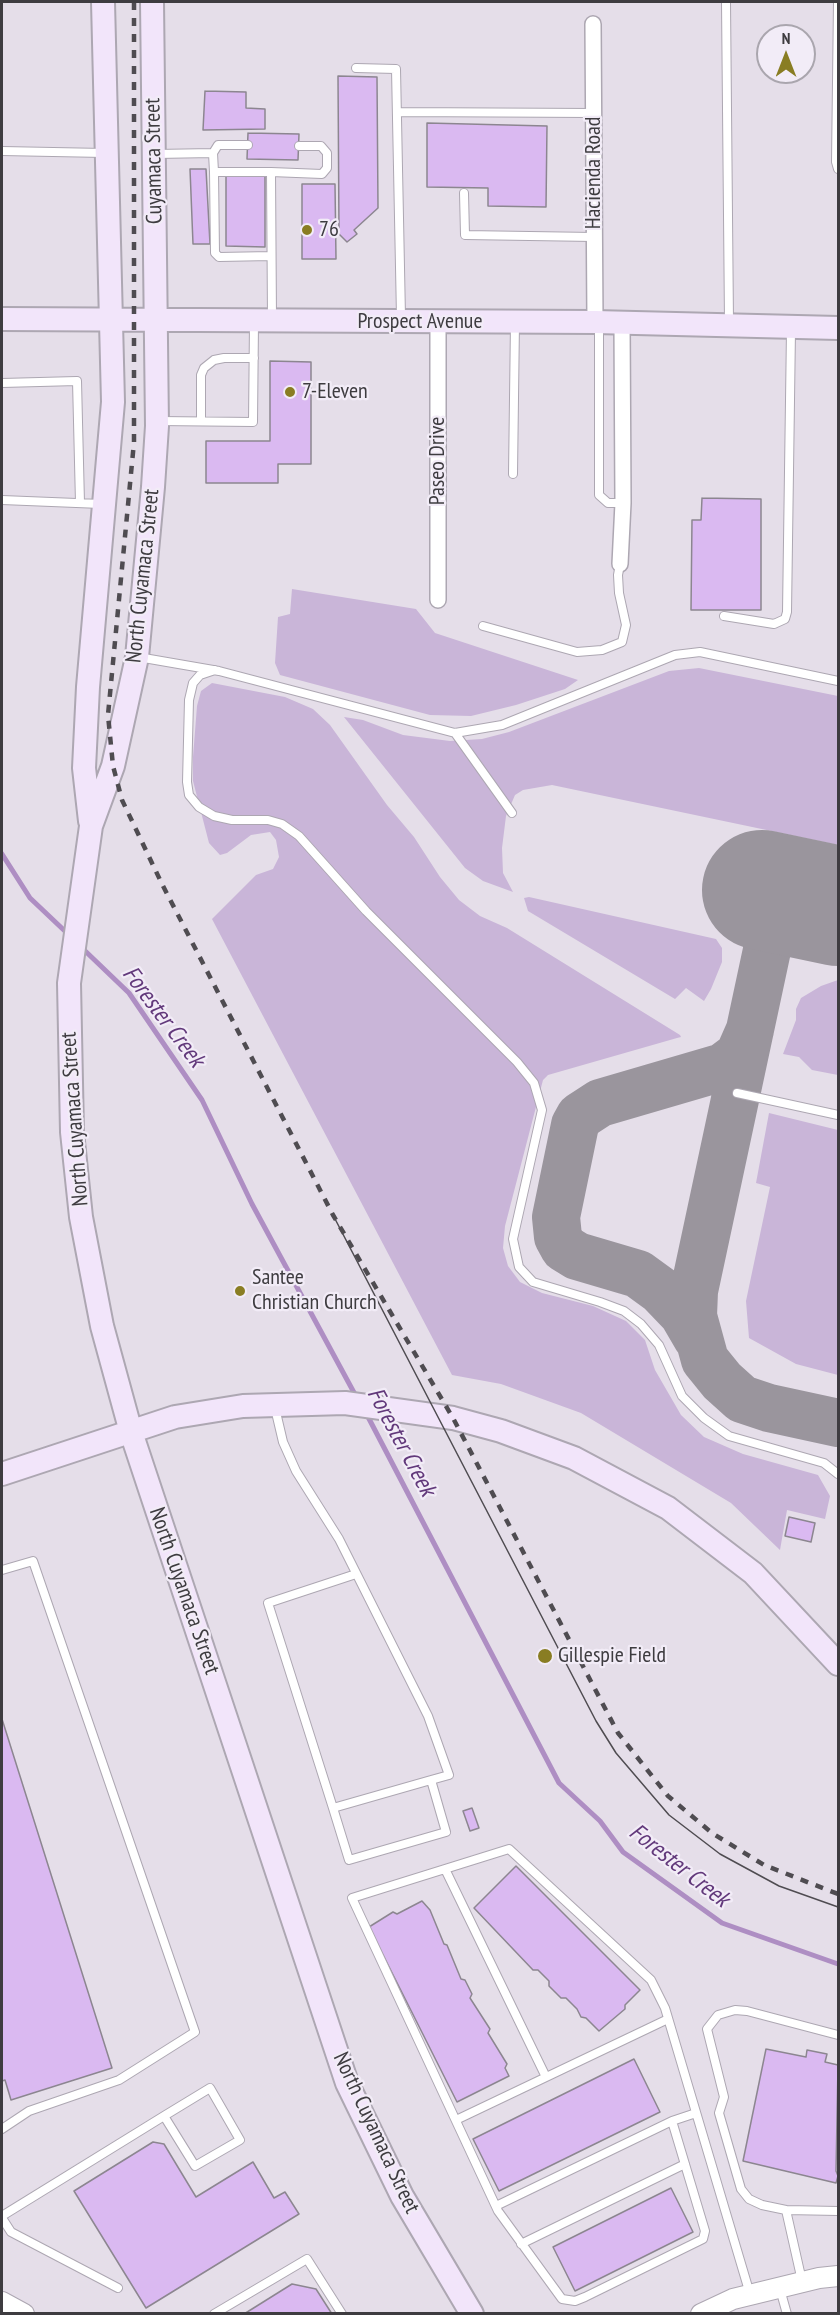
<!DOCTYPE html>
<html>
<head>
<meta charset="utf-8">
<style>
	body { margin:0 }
	#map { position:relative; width:840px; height:2315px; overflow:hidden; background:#e5dee9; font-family:"PT Sans Narrow",sans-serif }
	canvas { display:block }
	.frame { position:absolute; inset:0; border:3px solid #3e3c40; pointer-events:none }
	.north { position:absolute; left:756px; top:24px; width:60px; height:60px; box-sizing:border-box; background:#f2ecf7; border:2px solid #aaa6ae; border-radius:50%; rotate:0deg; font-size:16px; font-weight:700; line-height:24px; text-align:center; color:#3e3c40 }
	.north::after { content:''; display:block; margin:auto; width:21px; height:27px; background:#897d23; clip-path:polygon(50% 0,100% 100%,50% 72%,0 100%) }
</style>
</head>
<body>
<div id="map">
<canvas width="840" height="2315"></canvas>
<div class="frame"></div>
<div class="north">N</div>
</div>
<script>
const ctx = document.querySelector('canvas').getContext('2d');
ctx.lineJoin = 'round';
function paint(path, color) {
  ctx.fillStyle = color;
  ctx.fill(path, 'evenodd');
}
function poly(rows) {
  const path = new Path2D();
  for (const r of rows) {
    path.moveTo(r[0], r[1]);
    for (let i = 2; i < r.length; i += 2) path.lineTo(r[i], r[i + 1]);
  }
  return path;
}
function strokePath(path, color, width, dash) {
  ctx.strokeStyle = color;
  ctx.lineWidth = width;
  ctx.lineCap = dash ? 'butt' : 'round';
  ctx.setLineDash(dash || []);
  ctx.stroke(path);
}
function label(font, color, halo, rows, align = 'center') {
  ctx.font = font + ' "PT Sans Narrow",sans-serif';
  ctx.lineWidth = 4.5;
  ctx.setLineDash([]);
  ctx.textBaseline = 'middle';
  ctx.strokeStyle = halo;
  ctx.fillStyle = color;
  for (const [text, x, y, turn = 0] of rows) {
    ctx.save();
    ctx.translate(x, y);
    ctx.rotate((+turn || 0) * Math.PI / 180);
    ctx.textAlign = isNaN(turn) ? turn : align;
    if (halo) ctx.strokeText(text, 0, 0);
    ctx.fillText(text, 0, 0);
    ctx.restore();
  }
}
paint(poly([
	[292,589,416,609,435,633,578,680,565,689,516,705,471,716,430,715,280,675,275,663,278,617,290,614],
	[699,668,838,696,838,845,552,785,523,790,515,795,506,816,502,848,503,873,513,892,483,881,465,868,344,717,363,720,403,735,450,741,482,739,509,732,669,671],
	[212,683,285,697,313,709,330,725,387,805,414,837,440,877,459,900,480,916,507,928,680,1035,681,1037,677,1038,548,1075,543,1080,505,1226,503,1248,508,1266,520,1282,542,1293,593,1306,626,1321,645,1340,655,1370,681,1415,704,1437,743,1454,818,1475,830,1496,825,1519,787,1510,780,1550,731,1503,581,1413,501,1384,452,1375,212,919,256,875,273,869,279,857,276,840,270,832,251,835,227,853,220,855,209,843,193,781,193,757,197,706,201,691],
	[529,897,716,939,722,948,722,962,711,989,704,1001,686,988,675,999,528,911,524,898],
	[838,980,838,1075,812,1070,799,1057,783,1054,796,1020,796,1009,801,998,821,986],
	[769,1113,838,1130,838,1375,796,1364,749,1338,746,1301,770,1187,756,1183]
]), '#c9b5d8');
strokePath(poly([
	[2,854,30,898,68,934],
	[81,947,129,993,202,1100,252,1204,358,1400],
	[366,1413,559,1783,600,1821,623,1852,722,1923,838,1964]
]), '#ae8ec3', 5);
strokePath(poly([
	[779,894,694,1291,693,1316,705,1360,722,1381,742,1399,769,1408,838,1423],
	[697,1338,683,1314,660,1290,638,1274,577,1256,564,1248,558,1237,556,1217,575,1125,580,1116,600,1103,723,1067,739,1055,750,1030]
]), '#9a959d', 48);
strokePath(poly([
	[762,890,838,906]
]), '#9a959d', 120);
const building = poly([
	[338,76,377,77,378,208,354,230,357,234,347,242,339,234,338,76],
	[205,91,246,92,246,108,265,109,265,129,203,130,205,91],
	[427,123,547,126,546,207,488,206,488,188,427,187,427,123],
	[248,133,299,134,298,160,247,159,248,133],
	[190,169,206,169,210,244,193,244,190,169],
	[226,174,265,174,265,247,226,246,226,174],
	[302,184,335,184,336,259,302,259,302,184],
	[270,361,311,362,311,464,278,464,278,483,206,483,206,441,270,441,270,361],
	[702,498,761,499,761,610,691,610,692,520,701,520,702,498],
	[789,1517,815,1523,811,1542,785,1536,789,1517],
	[2,1719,112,2068,11,2100,5,2080,2,2081,2,1719],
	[472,1808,479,1828,470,1831,463,1811,472,1808],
	[516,1866,640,1990,625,2005,625,2009,599,2031,586,2018,581,2017,577,2009,566,1998,561,1998,549,1986,549,1981,538,1970,533,1970,474,1908,516,1866],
	[422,1901,430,1910,444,1944,447,1945,461,1979,465,1980,472,1994,470,1998,490,2029,488,2033,507,2064,505,2068,509,2076,457,2102,369,1927,393,1912,397,1914,422,1901],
	[766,2049,806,2057,807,2050,827,2054,825,2062,838,2065,836,2171,838,2176,836,2183,743,2161,766,2049],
	[634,2059,660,2112,499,2191,473,2139,634,2059],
	[153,2142,164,2144,196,2197,253,2162,274,2198,285,2192,299,2214,146,2308,74,2191,153,2142],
	[671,2188,693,2232,575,2291,553,2247,671,2188],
	[292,2284,316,2289,332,2314,244,2314,292,2284]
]);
paint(building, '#dab9f1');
strokePath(building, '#8c8690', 1.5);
const service = poly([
	[726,2,729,322],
	[838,2,836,162,838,169],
	[356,68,396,69,401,317],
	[397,112,594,113],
	[2,151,104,153],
	[213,153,218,145,248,145],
	[156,154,213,153,214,172,271,172,272,319],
	[214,172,215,253,219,257,271,256],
	[271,172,322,174,327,168,327,153,321,146,299,146],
	[464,193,465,235,594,237],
	[599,324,599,495,608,503,623,503],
	[2,383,77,381,80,503],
	[158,421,253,422,254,323],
	[201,421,201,375,204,368,214,360,224,358,254,358],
	[513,474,515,322],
	[2,500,101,504],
	[724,616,774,624,785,619,787,612,791,330],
	[483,626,577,652,602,650,622,642,626,625,619,593,618,575,620,564],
	[138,657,219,671,455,733,502,725,675,655,700,652,838,681],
	[215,670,200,675,193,683,189,700,187,782,189,795,199,807,214,816,232,820,268,820,282,824,299,836,366,911,517,1062,534,1083,542,1110,513,1239,519,1267,533,1282,600,1302,624,1311,641,1324,659,1345,682,1396,704,1418,729,1436,824,1463,838,1474],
	[455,733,512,813],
	[737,1093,838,1115],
	[275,1408,283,1442,296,1471,339,1539,428,1716,449,1775,431,1780,333,1808,349,1860,446,1832,431,1780],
	[2,1570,33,1561,195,2032,119,2080,29,2111,2,2129],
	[333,1808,268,1603,356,1574],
	[445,1869,545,2075],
	[696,2113,672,2121,705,2231,703,2239,585,2297,575,2301,562,2299,498,2211,352,1898,509,1849,651,1980,665,2008,750,2294],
	[456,2120,668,2019],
	[496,2206,672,2121],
	[786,2210,838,2211],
	[2,2216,164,2116,210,2088,240,2140,195,2166,164,2116],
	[2,2218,11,2232,118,2288],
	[521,2244,685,2164],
	[802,2281,786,2210,762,2205,749,2199,741,2189,719,2113,724,2097,707,2029,718,2015,735,2010,747,2011,838,2035],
	[780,2289,787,2314],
	[214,2314,307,2259,342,2314]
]);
const minor = poly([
	[593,24,595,322],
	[438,322,438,600],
	[620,564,623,503,622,323]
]);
const tertiary = poly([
	[2,2302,24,2314],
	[701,2314,733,2299,819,2278,838,2276]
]);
const secondary = poly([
	[152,2,157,426,153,487,137,657,113,766,91,826,69,983,72,1132,81,1217,102,1326,131,1432,347,2083,402,2196,472,2314],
	[2,319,595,322,838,328],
	[90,821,84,768,88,687,113,402,103,2],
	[2,1474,175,1417,243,1406,345,1403,453,1418,501,1431,574,1458,668,1508,753,1573,838,1664]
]);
strokePath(service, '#ada7b2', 10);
strokePath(minor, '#ada7b2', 18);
strokePath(tertiary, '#ada7b2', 22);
strokePath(secondary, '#ada7b2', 26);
strokePath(service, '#fff', 8);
strokePath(minor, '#fff', 15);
strokePath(tertiary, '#fff', 20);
strokePath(secondary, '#f2e5fa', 22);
strokePath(poly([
	[333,1215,596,1721,616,1753,669,1815,720,1854,779,1886,838,1907]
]), '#4f4c51', 1.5);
strokePath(poly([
	[134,2,134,442,108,715,113,766,122,800,162,884,333,1215,453,1418,618,1733,668,1796,712,1833,764,1865,838,1894]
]), '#4f4c51', 4.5, [8, 8]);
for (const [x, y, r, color] of [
	[307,230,6,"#897d23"],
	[290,392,6,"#897d23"],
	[240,1291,6,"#897d23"],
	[545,1656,8,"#897d23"]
]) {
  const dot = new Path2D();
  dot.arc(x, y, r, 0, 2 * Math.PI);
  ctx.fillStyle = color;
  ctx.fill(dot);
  strokePath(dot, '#f2ecf7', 2);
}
label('22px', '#3e3c40', '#f2ecf7', [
	["Cuyamaca Street",154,161,-91],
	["Hacienda Road",594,173,-90],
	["Prospect Avenue",420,322],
	["Paseo Drive",438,461,-90],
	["North Cuyamaca Street",143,576,-84],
	["North Cuyamaca Street",75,1119,-94],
	["North Cuyamaca Street",184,1591,71],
	["North Cuyamaca Street",376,2133,65]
]);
label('22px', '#3e3c40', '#f2ecf7', [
	["76",319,230],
	["7-Eleven",302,392],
	["Santee",252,1278],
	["Christian Church",252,1303],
	["Gillespie Field",558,1656]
], 'left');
label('italic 24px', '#62397b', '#f2ecf7', [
	["Forester Creek",163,1017,53],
	["Forester Creek",401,1442,62],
	["Forester Creek",679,1866,38]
]);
</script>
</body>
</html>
